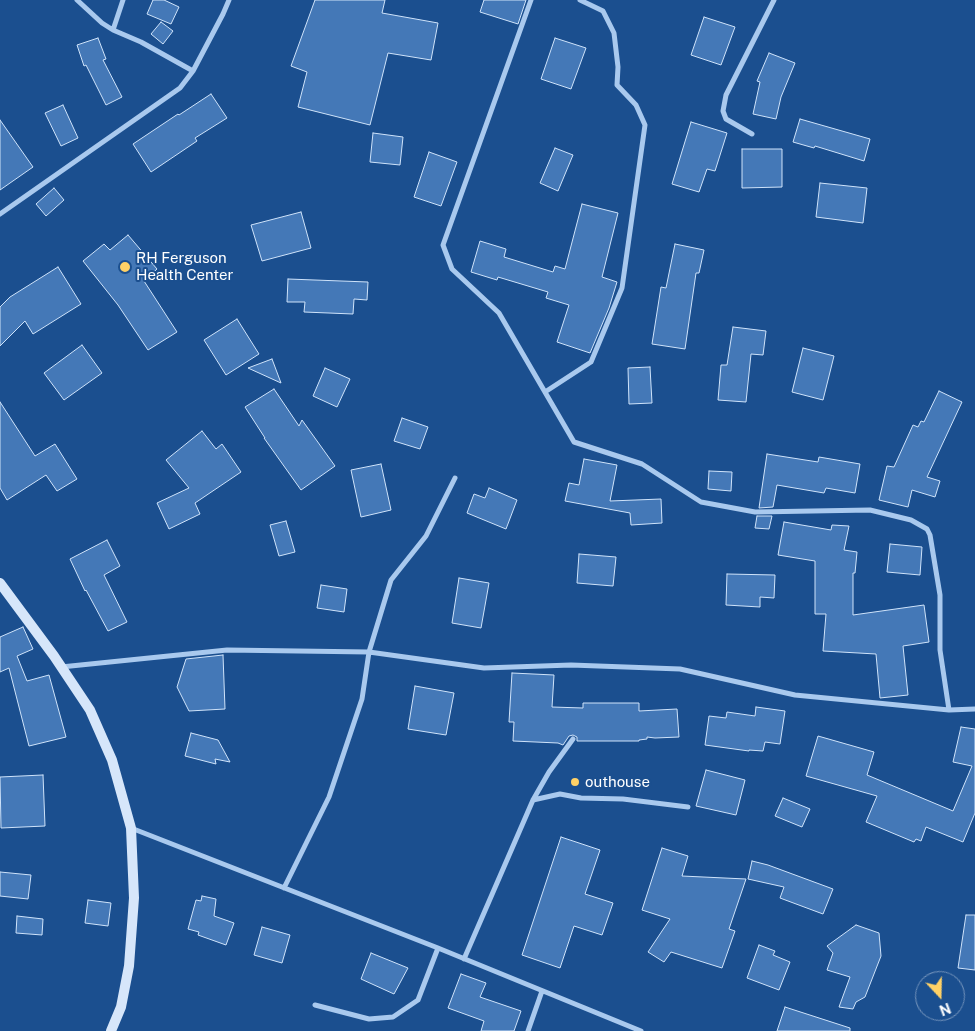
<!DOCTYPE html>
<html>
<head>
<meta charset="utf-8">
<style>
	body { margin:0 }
	#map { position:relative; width:975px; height:1031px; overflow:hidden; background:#1b4f8f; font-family:"Public Sans",sans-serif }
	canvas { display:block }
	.north { position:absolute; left:915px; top:971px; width:50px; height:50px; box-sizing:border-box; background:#1b4f8f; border:1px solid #7695bc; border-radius:50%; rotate:159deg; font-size:14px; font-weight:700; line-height:20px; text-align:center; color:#fff }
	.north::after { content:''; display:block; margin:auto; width:18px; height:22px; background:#ffd166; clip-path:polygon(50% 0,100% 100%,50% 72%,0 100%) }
</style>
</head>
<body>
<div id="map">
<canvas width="975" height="1031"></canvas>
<div class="north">N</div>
</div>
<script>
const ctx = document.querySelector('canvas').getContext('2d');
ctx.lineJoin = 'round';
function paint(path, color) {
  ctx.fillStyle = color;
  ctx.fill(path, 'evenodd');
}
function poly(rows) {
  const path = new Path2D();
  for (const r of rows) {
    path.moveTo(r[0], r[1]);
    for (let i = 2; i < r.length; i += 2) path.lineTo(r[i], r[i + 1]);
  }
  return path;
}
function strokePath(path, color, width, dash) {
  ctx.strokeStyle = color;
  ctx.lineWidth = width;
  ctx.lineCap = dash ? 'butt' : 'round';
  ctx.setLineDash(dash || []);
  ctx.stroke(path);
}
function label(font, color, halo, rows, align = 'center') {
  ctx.font = font + ' "Public Sans",sans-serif';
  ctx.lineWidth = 4;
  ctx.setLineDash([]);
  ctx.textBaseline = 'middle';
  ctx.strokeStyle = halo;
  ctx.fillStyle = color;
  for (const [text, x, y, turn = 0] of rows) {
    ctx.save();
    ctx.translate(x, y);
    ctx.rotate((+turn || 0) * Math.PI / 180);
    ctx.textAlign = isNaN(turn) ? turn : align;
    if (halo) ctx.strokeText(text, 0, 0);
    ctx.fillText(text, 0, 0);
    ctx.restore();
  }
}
const building = poly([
	[153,0,164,0,179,7,171,24,147,14,153,0],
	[315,0,385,0,382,13,438,23,431,60,388,53,370,125,298,107,307,72,291,66,315,0],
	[484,0,526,0,518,24,480,12,484,0],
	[704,17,735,27,721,65,691,55,704,17],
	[161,22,173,31,163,44,151,34,161,22],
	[98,38,106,59,103,60,122,97,106,105,86,65,84,66,77,45,98,38],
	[555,38,586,48,571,89,541,79,555,38],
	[769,53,795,63,781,97,776,119,753,114,760,82,757,81,769,53],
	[211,94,227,118,195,138,197,141,151,172,133,144,178,114,179,115,211,94],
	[63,105,78,138,61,146,45,113,63,105],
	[800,119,870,139,864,161,815,146,814,148,793,142,800,119],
	[0,120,33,167,0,190,0,120],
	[691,122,727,133,715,171,707,169,699,192,672,184,691,122],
	[373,133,403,137,400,165,370,162,373,133],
	[555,148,573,155,558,191,540,183,555,148],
	[742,149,782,149,782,187,742,188,742,149],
	[429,152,457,162,441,206,414,197,429,152],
	[820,183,867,188,863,223,816,217,820,183],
	[54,188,64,200,46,216,36,204,54,188],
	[582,204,618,213,602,277,617,282,609,308,590,353,557,342,569,305,546,298,548,292,498,277,497,280,471,272,480,241,506,249,504,257,553,272,555,266,565,269,582,204],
	[301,212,311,248,262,261,251,225,301,212],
	[128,235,157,269,144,281,177,332,148,350,118,305,83,261,104,244,110,250,128,235],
	[675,244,704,250,699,273,696,273,685,349,652,344,661,287,666,288,675,244],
	[58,267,81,304,33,334,25,321,0,346,0,307,10,297,58,267],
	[288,279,368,282,367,300,354,299,353,314,304,312,305,302,287,302,288,279],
	[237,319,259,354,226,375,204,340,237,319],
	[733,327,766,331,763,355,751,354,746,402,718,400,721,365,727,365,733,327],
	[82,345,102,373,64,400,44,373,82,345],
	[803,348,834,356,823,400,792,392,803,348],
	[272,359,281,383,248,368,272,359],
	[650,367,652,403,629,404,628,368,650,367],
	[325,368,350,379,337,407,313,396,325,368],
	[274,389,299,426,302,420,335,466,301,490,264,438,265,438,245,407,274,389],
	[939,391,962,402,927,477,940,481,935,497,912,490,908,507,879,500,887,466,894,467,913,425,918,427,921,421,924,422,939,391],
	[0,402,35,456,55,444,77,479,57,491,46,475,7,500,0,488,0,402],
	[402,418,428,427,420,449,394,441,402,418],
	[202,431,216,449,222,444,241,472,195,503,200,514,169,529,157,503,189,488,166,460,202,431],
	[767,454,818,462,819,457,860,464,855,493,826,488,824,493,777,485,773,507,759,508,767,454],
	[584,459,617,465,610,501,661,499,662,523,631,525,630,513,565,501,569,483,579,485,584,459],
	[381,464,391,510,361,517,351,470,381,464],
	[709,471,732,472,731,491,708,489,709,471],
	[489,488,517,500,506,529,467,513,474,494,485,498,489,488],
	[757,516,772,516,769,529,755,528,757,516],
	[286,521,295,552,279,556,270,525,286,521],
	[784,522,831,530,832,525,849,526,844,550,857,552,855,573,853,573,853,615,924,605,929,642,903,646,908,695,880,698,876,654,823,651,826,614,815,614,815,561,778,555,784,522],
	[107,540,120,566,104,575,127,622,108,631,86,590,85,591,70,559,107,540],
	[890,544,922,547,920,575,887,572,890,544],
	[579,554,616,557,613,586,577,583,579,554],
	[727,574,775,575,774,598,760,597,760,607,726,605,727,574],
	[459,578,489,583,481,628,452,623,459,578],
	[321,585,347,589,344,612,317,608,321,585],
	[23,627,33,649,17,656,27,681,49,675,66,737,29,746,9,668,0,672,0,637,23,627],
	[223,655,225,709,189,711,177,687,186,659,223,655],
	[512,673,554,675,552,707,583,708,583,703,639,703,639,711,677,709,679,737,655,738,647,737,647,739,639,740,639,741,577,741,577,737,573,735,569,736,563,745,558,743,513,741,514,722,509,722,512,673],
	[415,686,454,693,446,735,408,729,415,686],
	[756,707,785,711,780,744,765,742,763,751,749,750,749,751,705,745,709,716,726,718,727,712,755,716,756,707],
	[961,727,975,729,975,813,963,842,926,827,921,841,916,839,914,842,866,822,877,796,806,776,818,736,874,752,867,775,953,811,972,766,953,762,961,727],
	[191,733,218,740,230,762,215,759,216,764,185,756,191,733],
	[706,770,745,780,736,815,696,806,706,770],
	[43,775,45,826,1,828,0,777,43,775],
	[783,798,810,809,802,827,775,816,783,798],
	[561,837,600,850,585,894,613,903,602,935,574,926,560,968,522,955,561,837],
	[662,848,688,856,682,876,746,879,729,929,735,931,722,968,671,952,664,962,648,952,670,919,642,910,662,848],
	[752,861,768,865,833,889,823,914,780,898,784,887,748,879,752,861],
	[0,872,31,875,28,899,0,896,0,872],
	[202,896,216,899,214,916,234,923,226,945,198,935,199,932,188,929,196,900,201,901,202,896],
	[88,900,111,903,108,926,85,923,88,900],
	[966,915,975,915,975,970,958,968,966,915],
	[17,916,43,919,42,935,16,933,17,916],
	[856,925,879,933,881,956,865,997,856,1002,853,1009,839,1007,850,977,827,970,833,953,827,946,856,925],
	[262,927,290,935,282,963,254,955,262,927],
	[759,945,775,951,773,955,790,962,779,990,747,978,759,945],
	[371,953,408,968,394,994,361,979,371,953],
	[461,974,486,983,480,997,521,1011,514,1031,481,1031,484,1021,448,1008,461,974],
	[785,1007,850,1028,850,1031,777,1031,785,1007]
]);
paint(building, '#4478b7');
strokePath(building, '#cfe3fa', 1);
strokePath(poly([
	[77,0,102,23,113,30,141,42,193,71],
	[531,0,443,245,452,269,499,313,574,442,642,464,701,502,755,512,870,510,911,520,927,529,930,535,940,595,940,650,949,710],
	[113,30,123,0],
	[752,134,726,119,723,111,726,95,774,0],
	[0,214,180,88,193,71,223,14,229,0],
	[545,392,591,362,622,288,645,125,636,105,617,85,618,67,614,33,603,11,580,0],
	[61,667,227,650,369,652,484,668,571,665,680,669,795,695,949,710,975,709],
	[533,800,560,794,581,798,623,799,688,807],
	[131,828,438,948,641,1031],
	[284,888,329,797,362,699,369,652,391,580,426,536,455,478],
	[464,959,533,800,549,772,573,739],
	[315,1005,369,1019,393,1017,418,1000,438,948],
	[528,1031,542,991]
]), '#a9c9ee', 5);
strokePath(poly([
	[0,583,54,656,90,710,112,760,131,828,134,898,129,966,121,1007,111,1031]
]), '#d6e6fa', 10);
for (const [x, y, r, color] of [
	[125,267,6,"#ffd166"],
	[575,782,5,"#ffd166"]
]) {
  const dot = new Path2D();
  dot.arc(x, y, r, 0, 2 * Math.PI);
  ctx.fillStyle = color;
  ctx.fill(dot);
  strokePath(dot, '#1b4f8f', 2);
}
label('15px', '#fff', '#1b4f8f', [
	["RH Ferguson",136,258],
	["Health Center",136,275],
	["outhouse",585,782]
], 'left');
</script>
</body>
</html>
